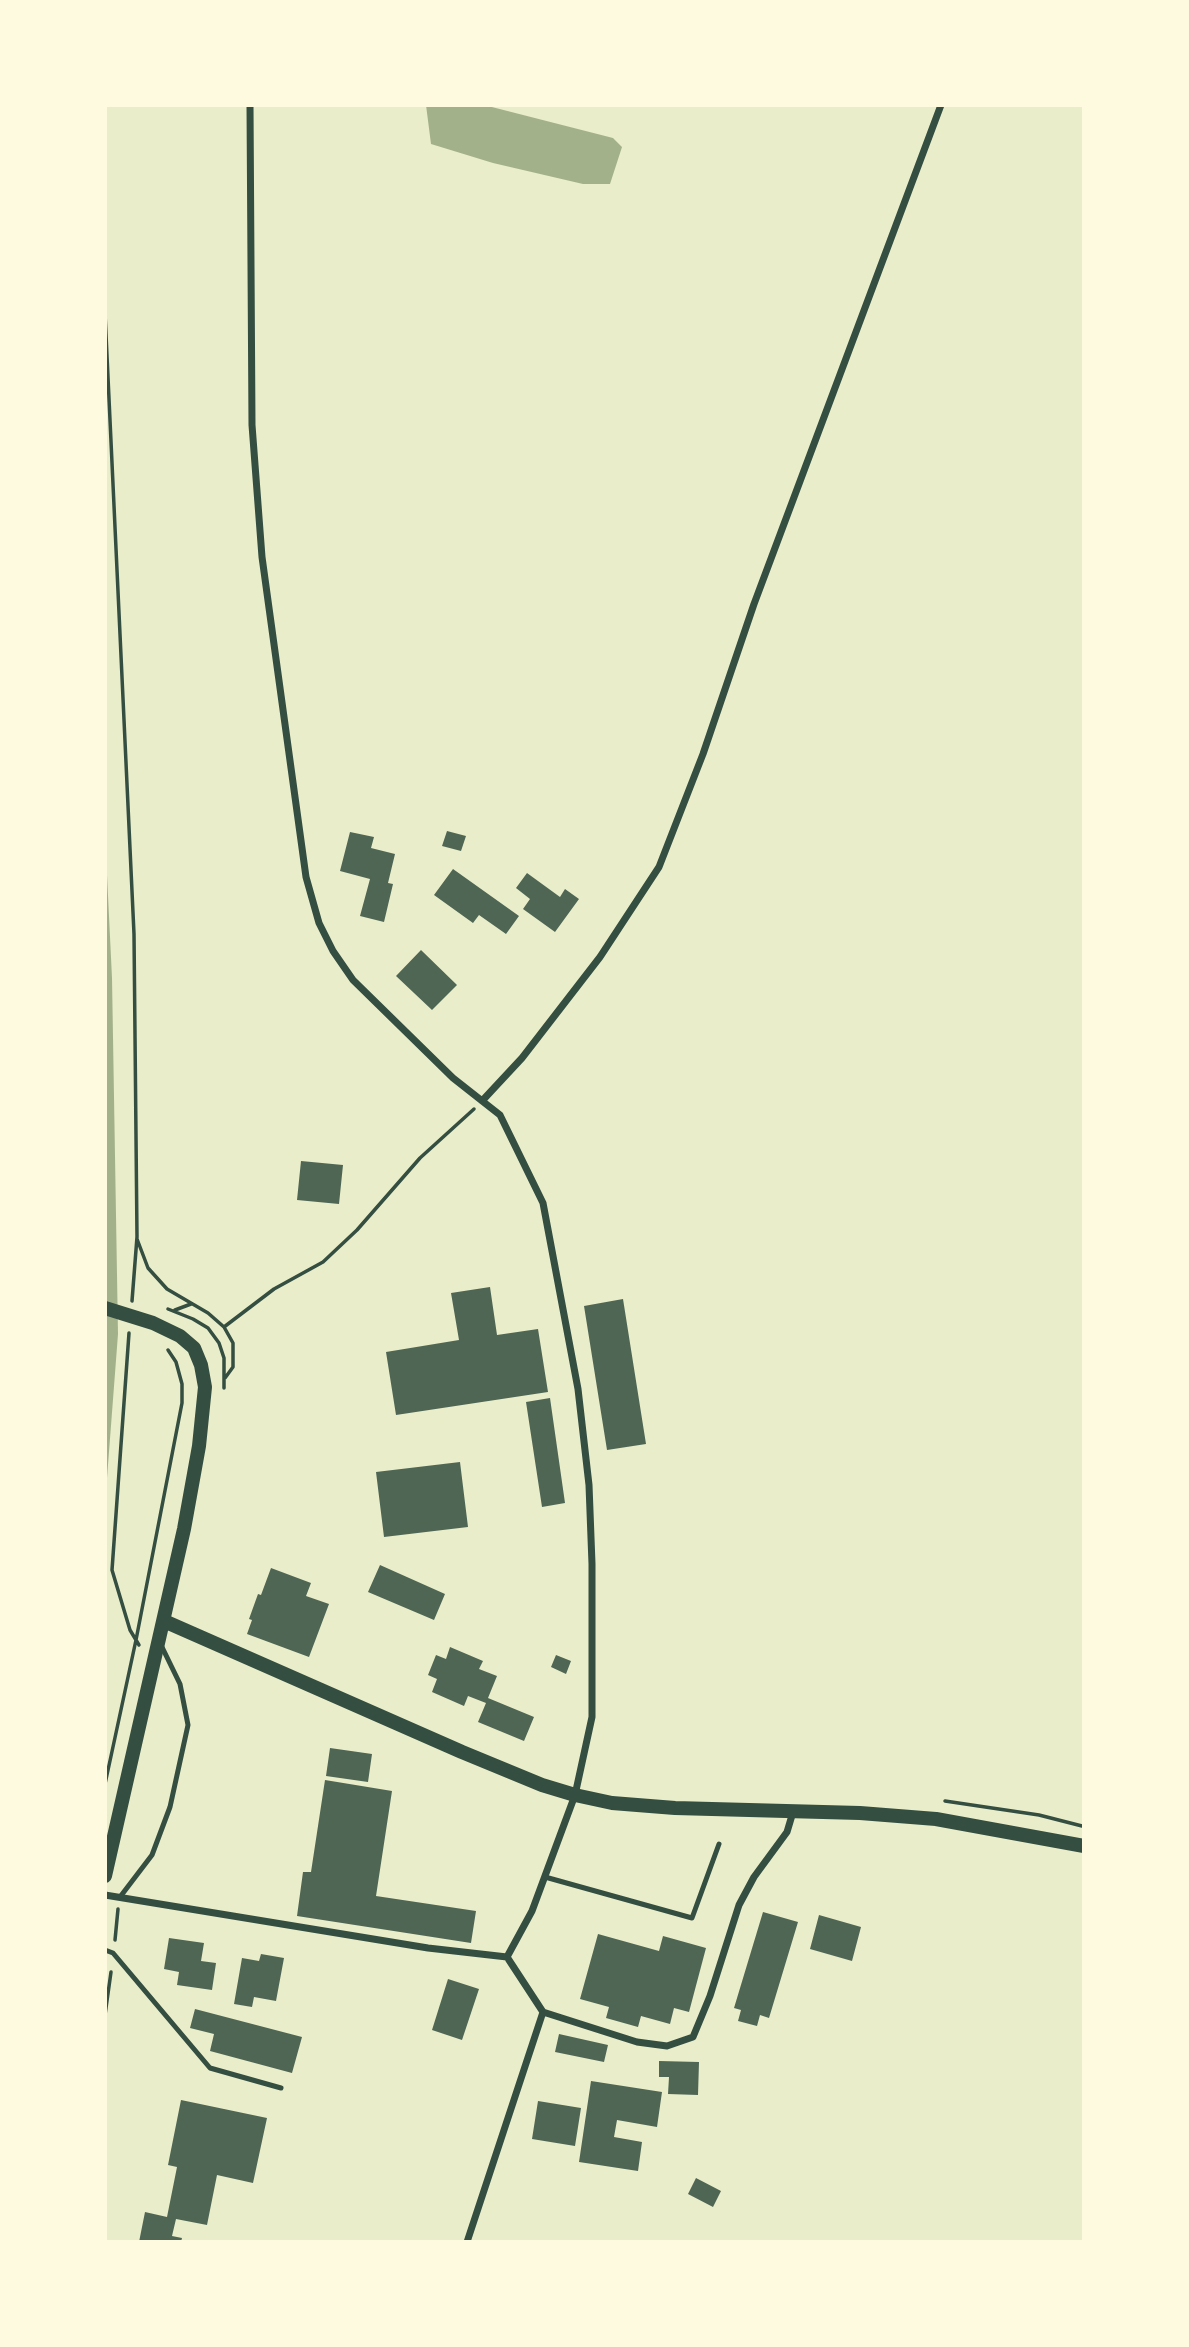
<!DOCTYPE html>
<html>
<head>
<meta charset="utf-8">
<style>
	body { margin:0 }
	#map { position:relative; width:1189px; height:2347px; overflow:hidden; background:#e9edc9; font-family:Spectral,serif }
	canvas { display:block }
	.frame { position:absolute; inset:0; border:107px solid #fefae0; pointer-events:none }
</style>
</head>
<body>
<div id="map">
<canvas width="1189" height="2347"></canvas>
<div class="frame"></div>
</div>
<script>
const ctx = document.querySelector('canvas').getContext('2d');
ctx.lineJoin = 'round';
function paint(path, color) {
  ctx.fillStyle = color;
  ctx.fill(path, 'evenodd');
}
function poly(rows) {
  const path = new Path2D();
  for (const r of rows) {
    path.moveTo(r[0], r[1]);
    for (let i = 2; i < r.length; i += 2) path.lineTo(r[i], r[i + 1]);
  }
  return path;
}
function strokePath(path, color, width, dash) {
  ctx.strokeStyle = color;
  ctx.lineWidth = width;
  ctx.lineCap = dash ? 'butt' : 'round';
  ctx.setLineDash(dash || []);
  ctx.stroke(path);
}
paint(poly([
	[426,105,484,105,613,138,622,147,610,184,583,184,493,163,431,144],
	[105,834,112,978,118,1334,105,1504]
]), '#a3b18a');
paint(poly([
	[447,831,466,836,461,851,442,846],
	[350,832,374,837,371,848,395,854,388,883,393,884,384,922,360,916,370,879,340,871],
	[453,869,519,916,506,934,479,915,473,923,434,895],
	[527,873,560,897,565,889,579,899,555,932,523,909,530,899,516,888],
	[421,950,457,985,432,1010,396,976],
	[301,1161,343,1165,339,1204,297,1200],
	[490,1287,497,1335,538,1329,548,1392,396,1415,386,1352,459,1340,451,1293],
	[623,1299,646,1444,607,1450,584,1306],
	[550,1398,565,1503,542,1507,526,1402],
	[460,1462,468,1527,384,1537,376,1472],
	[380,1565,445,1594,434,1620,368,1592],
	[271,1568,311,1583,306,1596,329,1604,309,1657,247,1634,252,1620,249,1619,258,1594,261,1595],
	[450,1647,483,1661,479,1669,497,1676,488,1698,534,1717,524,1741,478,1722,486,1703,468,1696,464,1706,432,1692,437,1679,428,1675,436,1655,446,1659],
	[556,1655,571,1661,566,1674,551,1667],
	[330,1748,372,1754,368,1782,326,1776],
	[325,1780,392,1791,376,1896,476,1911,471,1943,297,1916,303,1872,311,1872],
	[763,1912,798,1922,769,2018,760,2015,757,2026,738,2021,741,2010,734,2008],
	[819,1915,861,1927,852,1961,810,1949],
	[598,1934,659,1951,663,1936,706,1948,689,2012,674,2008,670,2024,641,2016,638,2027,606,2018,609,2007,580,1999],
	[169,1938,204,1943,201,1961,216,1963,212,1990,177,1985,179,1972,164,1969],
	[261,1954,284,1958,276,2001,254,1997,252,2007,234,2004,242,1958,259,1961],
	[448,1979,479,1989,462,2040,432,2030],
	[195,2009,302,2037,292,2073,210,2051,214,2034,190,2028],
	[559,2034,608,2045,604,2062,555,2052],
	[659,2061,699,2062,698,2095,668,2094,669,2077,659,2077],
	[591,2081,662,2092,657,2127,617,2120,614,2137,642,2142,638,2171,579,2162],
	[181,2100,267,2118,253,2183,217,2175,207,2225,176,2219,172,2236,182,2238,181,2242,139,2242,145,2212,167,2217,177,2167,168,2165],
	[538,2101,581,2108,575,2146,532,2139],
	[696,2178,721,2191,713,2207,688,2194]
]), '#4f6655');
strokePath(poly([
	[105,313,134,934,137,1237,132,1301],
	[137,1239,148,1268,167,1289,208,1313,224,1327,233,1343,233,1367,225,1378],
	[168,1309,193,1319,208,1328,219,1343,224,1358,224,1388],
	[175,1310,191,1304],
	[224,1327,274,1289,323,1262,357,1230,420,1158,474,1109],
	[129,1333,112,1570,130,1630,139,1645],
	[105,1784,136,1640,182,1403,182,1384,176,1362,168,1350],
	[945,1801,1039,1815,1082,1826],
	[115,1940,118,1909],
	[105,2015,111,1972]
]), '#344e41', 3.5);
strokePath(poly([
	[545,1877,692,1918,719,1844],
	[120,1897,152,1855,170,1807,188,1725,180,1684,161,1645],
	[105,1950,113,1953,210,2068,281,2088]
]), '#344e41', 5);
strokePath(poly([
	[482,1101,522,1058,600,957,659,867,703,754,754,604,941,105],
	[105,1895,428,1948,507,1957,532,1911,575,1795,592,1717,592,1564,589,1485,578,1389,543,1203,500,1115,453,1078,353,980,333,951,319,923,306,877,262,557,252,425,250,105],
	[507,1957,543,2012,637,2042,667,2046,693,2037,710,1996,739,1905,754,1877,787,1832,793,1812],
	[467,2242,543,2012]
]), '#344e41', 7);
strokePath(poly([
	[105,1308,153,1323,180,1336,194,1348,201,1365,205,1387,199,1446,184,1529,105,1876],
	[164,1621,462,1752,542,1785,575,1795,612,1803,675,1808,860,1813,936,1819,1084,1846]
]), '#344e41', 14);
</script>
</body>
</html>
